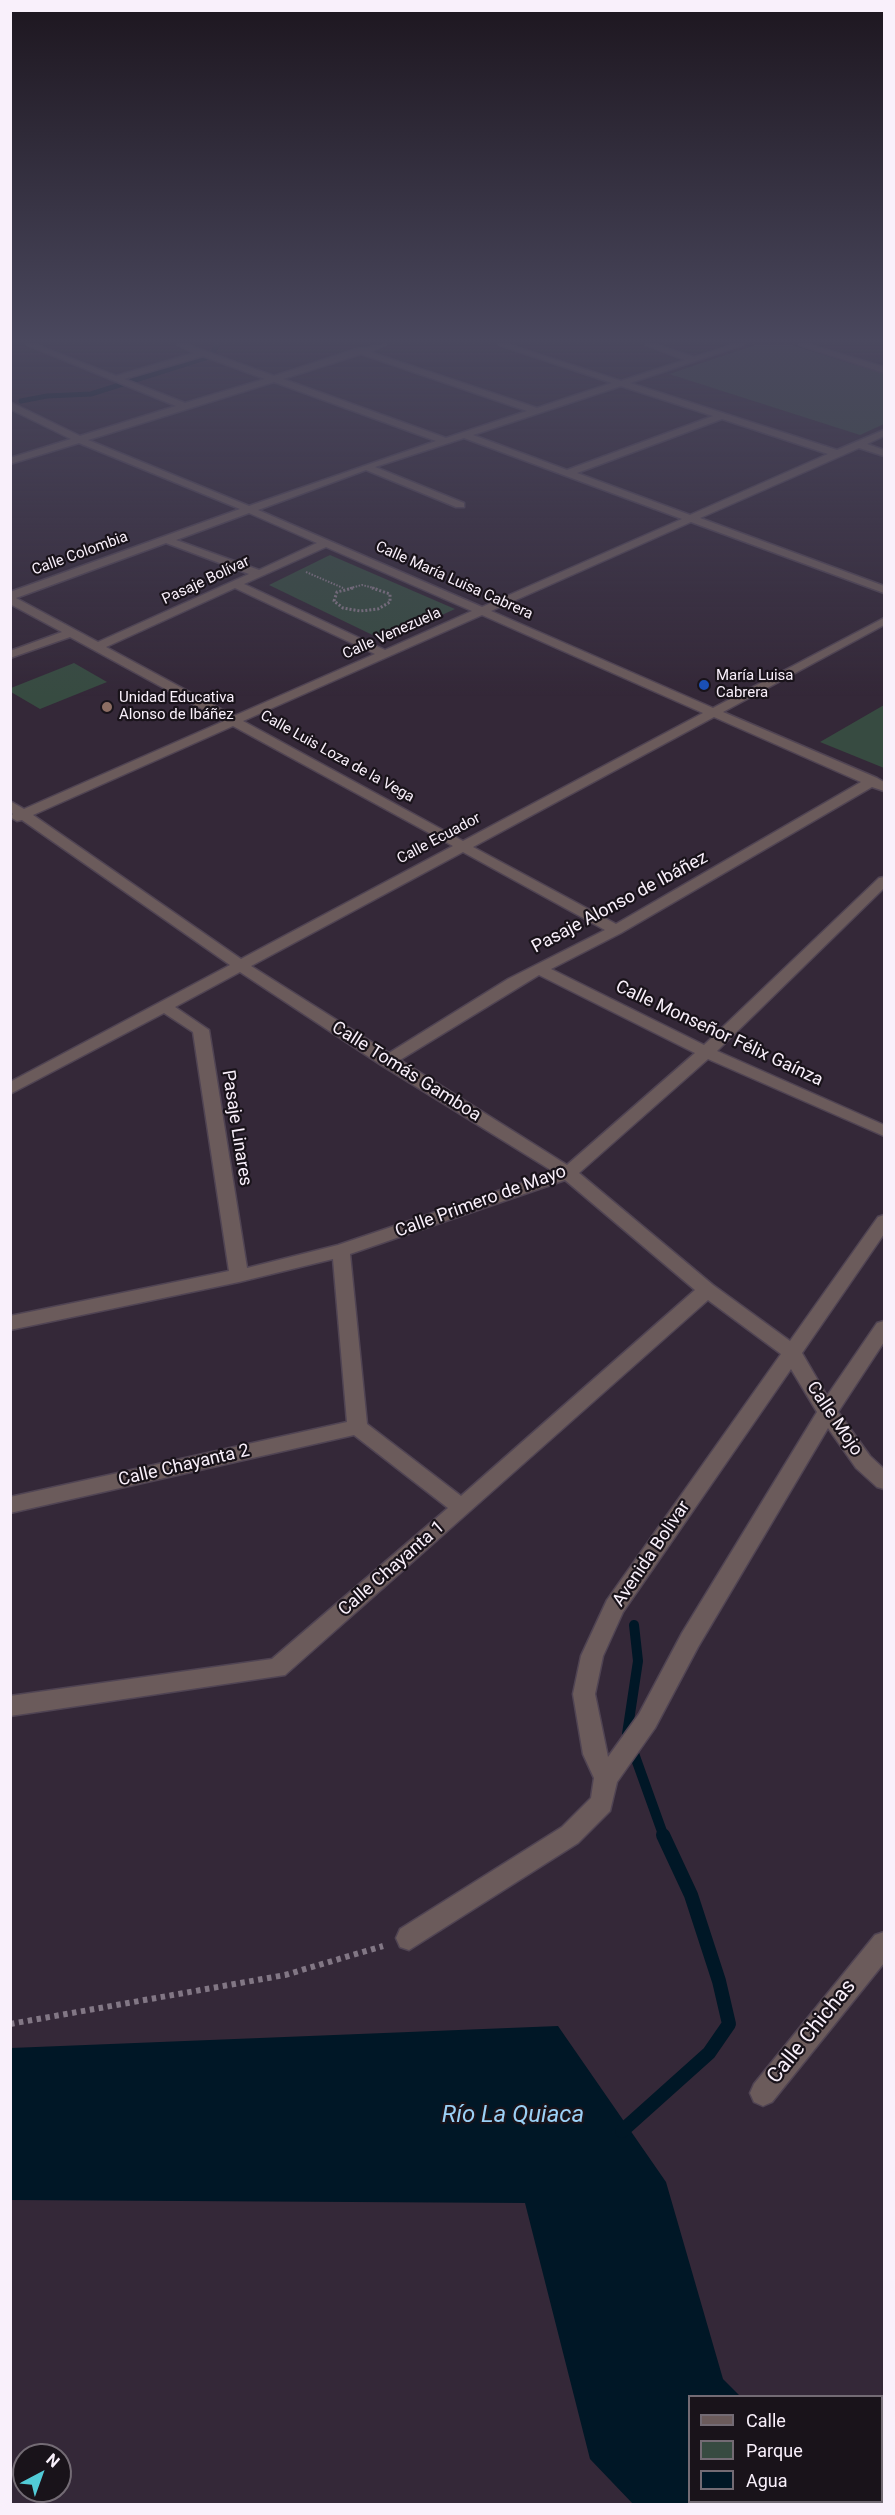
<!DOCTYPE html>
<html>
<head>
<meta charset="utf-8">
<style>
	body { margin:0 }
	#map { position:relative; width:895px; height:2515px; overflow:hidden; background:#342838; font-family:Roboto,sans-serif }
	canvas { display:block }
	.frame { position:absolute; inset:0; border:12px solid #f9f0fb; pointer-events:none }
	.legend { position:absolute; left:688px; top:2395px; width:195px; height:108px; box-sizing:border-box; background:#19131a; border:2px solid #736b74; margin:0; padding:8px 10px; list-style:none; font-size:18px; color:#f9f0fb }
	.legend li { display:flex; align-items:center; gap:12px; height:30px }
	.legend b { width:30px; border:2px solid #736b74 }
	.north { position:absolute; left:12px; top:2443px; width:60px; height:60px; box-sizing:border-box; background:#19131a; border:2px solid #736b74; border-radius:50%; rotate:41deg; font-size:16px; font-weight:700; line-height:24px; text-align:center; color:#f9f0fb }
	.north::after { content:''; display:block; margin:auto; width:21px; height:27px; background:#52cbd7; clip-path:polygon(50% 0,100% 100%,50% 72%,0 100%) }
</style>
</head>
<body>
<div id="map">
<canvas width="895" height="2515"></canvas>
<div class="frame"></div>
<ul class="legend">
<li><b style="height:8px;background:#6b5b5b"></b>Calle</li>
<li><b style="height:16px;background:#374b41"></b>Parque</li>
<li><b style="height:16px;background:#001726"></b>Agua</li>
</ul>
<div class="north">N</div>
</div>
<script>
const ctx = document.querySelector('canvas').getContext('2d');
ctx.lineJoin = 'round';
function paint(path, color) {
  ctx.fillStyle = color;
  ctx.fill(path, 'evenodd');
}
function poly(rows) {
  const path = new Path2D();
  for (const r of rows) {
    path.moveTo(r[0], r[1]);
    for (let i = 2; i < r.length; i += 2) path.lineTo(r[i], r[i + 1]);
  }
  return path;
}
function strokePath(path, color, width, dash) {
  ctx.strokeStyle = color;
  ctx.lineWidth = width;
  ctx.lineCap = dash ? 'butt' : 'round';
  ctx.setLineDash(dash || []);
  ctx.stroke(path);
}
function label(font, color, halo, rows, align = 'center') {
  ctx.font = font + ' Roboto,sans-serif';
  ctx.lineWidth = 4.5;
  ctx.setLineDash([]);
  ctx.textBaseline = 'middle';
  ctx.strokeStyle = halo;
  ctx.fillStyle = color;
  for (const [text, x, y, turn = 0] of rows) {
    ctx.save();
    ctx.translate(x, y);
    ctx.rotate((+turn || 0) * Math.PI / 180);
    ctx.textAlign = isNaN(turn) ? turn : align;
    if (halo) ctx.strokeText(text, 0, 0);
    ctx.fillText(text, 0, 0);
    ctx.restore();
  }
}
paint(poly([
	[755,345,792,345,884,374,884,424,860,435,669,374],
	[330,555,455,609,385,641,269,585],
	[74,663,107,682,40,709,11,692,11,688],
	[884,705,884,768,820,742]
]), '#374b41');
paint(poly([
	[558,2026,666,2182,723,2379,740,2396,690,2396,690,2502,882,2502,882,2490,884,2491,884,2504,633,2504,590,2459,525,2203,11,2200,11,2048]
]), '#001726');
strokePath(poly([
	[21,401,47,396,91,394,211,356,217,345]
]), '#001726', 5);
strokePath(poly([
	[634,1625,638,1661,627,1734,664,1837]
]), '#001726', 10);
strokePath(poly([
	[622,2131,709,2053,729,2024,719,1981,691,1895,663,1835]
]), '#001726', 14);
const minor = poly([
	[27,345,37,345,116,376,194,353,177,345,188,345,274,376,356,349,386,345,370,352,537,408,612,383,499,345,510,345,621,381,685,360,646,345,657,345,694,357,732,345,743,345,630,383,837,450,884,430,884,436,867,444,884,450,884,456,859,448,700,518,884,586,884,593,691,522,491,611,713,708,884,618,884,625,723,712,877,778,884,782,884,791,872,787,621,933,551,969,704,1045,879,878,884,877,884,888,717,1051,884,1125,884,1136,708,1059,579,1173,713,1285,790,1341,878,1217,884,1215,884,1234,802,1353,827,1396,877,1323,884,1321,884,1342,838,1412,870,1456,884,1469,884,1489,877,1487,856,1468,828,1428,698,1647,655,1728,617,1782,610,1811,578,1843,409,1950,400,1947,396,1938,400,1929,562,1827,591,1798,594,1778,583,1754,573,1694,581,1656,607,1600,781,1354,708,1300,285,1675,10,1716,10,1696,272,1659,448,1508,354,1435,10,1513,10,1497,347,1422,333,1259,239,1282,10,1330,10,1316,229,1271,193,1032,164,1013,10,1094,10,1082,230,965,22,820,17,821,10,817,13,814,10,811,10,801,24,809,224,721,70,637,10,658,10,651,62,632,10,604,10,592,240,509,79,443,10,464,10,458,71,439,10,409,10,402,80,436,176,406,27,345],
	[361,354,527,411,446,438,283,379,361,354],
	[203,356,265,379,185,403,124,379,203,356],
	[274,382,436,441,249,506,88,440,274,382],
	[621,386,713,416,567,470,473,435,621,386],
	[722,419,828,454,690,515,577,473,722,419],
	[464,438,682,519,482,607,258,510,366,470,456,507,464,507,464,503,375,467,464,438],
	[249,513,317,543,259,570,176,540,249,513],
	[166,543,249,574,98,642,16,598,166,543],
	[326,547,472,611,385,650,244,584,326,547],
	[235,588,375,654,234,716,106,647,235,588],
	[482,615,703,713,463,841,243,721,482,615],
	[714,717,861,782,616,924,473,847,714,717],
	[233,726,453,846,241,959,33,815,233,726],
	[463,852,605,930,508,979,389,1053,251,966,463,852],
	[240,972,381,1065,554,1172,338,1245,247,1268,209,1030,175,1007,240,972],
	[539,975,695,1053,567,1165,400,1060,539,975],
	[565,1180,695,1290,461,1496,367,1424,350,1254,565,1180],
	[791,1369,817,1412,682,1633,639,1714,608,1757,595,1694,603,1656,623,1612,791,1369],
	[799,345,811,345,884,367,884,373,799,345],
	[884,1932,884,1963,772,2102,763,2106,754,2102,750,2093,754,2084,875,1935,884,1932]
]);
strokePath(minor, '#504453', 3);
strokePath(poly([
	[306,572,343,588],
	[347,589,362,585,378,589]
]), '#827785', 2, [1.5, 1.5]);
strokePath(poly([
	[353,588,337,592,334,601,343,608,360,611,378,609,390,602,390,594,372,588]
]), '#827785', 3, [2, 2]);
strokePath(poly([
	[10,2024,285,1975,383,1946]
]), '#827785', 6, [4.5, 4.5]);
paint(minor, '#6b5b5b');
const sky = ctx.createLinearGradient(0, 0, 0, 697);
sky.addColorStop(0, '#1d161f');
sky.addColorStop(0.49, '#4a485e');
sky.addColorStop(1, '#4a485e00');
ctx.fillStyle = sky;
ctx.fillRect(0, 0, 895, 697);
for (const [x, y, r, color] of [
	[704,685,6,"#1a4fb4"],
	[107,707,6,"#8d6e63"]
]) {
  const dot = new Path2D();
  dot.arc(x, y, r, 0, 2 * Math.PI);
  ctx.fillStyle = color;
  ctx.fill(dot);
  strokePath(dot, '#19131a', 2);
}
label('15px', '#f9f0fb', '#19131a', [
	["Calle Colombia",80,554,-20],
	["Pasaje Bolívar",206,581,-25],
	["Calle María Luisa Cabrera",454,581,24],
	["Calle Venezuela",392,634,-24],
	["Calle Luis Loza de la Vega",337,757,29],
	["Calle Ecuador",439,839,-28]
]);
label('15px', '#f9f0fb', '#19131a', [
	["María Luisa",716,676],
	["Cabrera",716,693],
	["Unidad Educativa",119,698],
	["Alonso de Ibáñez",119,715]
], 'left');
label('18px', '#f9f0fb', '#19131a', [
	["Pasaje Alonso de Ibáñez",620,903,-28],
	["Calle Monseñor Félix Gaínza",719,1034,25],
	["Calle Tomás Gamboa",406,1072,32],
	["Pasaje Linares",236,1128,81],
	["Calle Primero de Mayo",481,1202,-20],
	["Calle Mojo",834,1419,56],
	["Calle Chayanta 2",184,1466,-13],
	["Avenida Bolivar",652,1554,-56],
	["Calle Chayanta 1",392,1569,-41]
]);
label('21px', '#f9f0fb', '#19131a', [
	["Calle Chichas",812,2032,-51]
]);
label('italic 24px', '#9bd1f6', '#19131a', [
	["Río La Quiaca",513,2116]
]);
</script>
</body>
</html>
